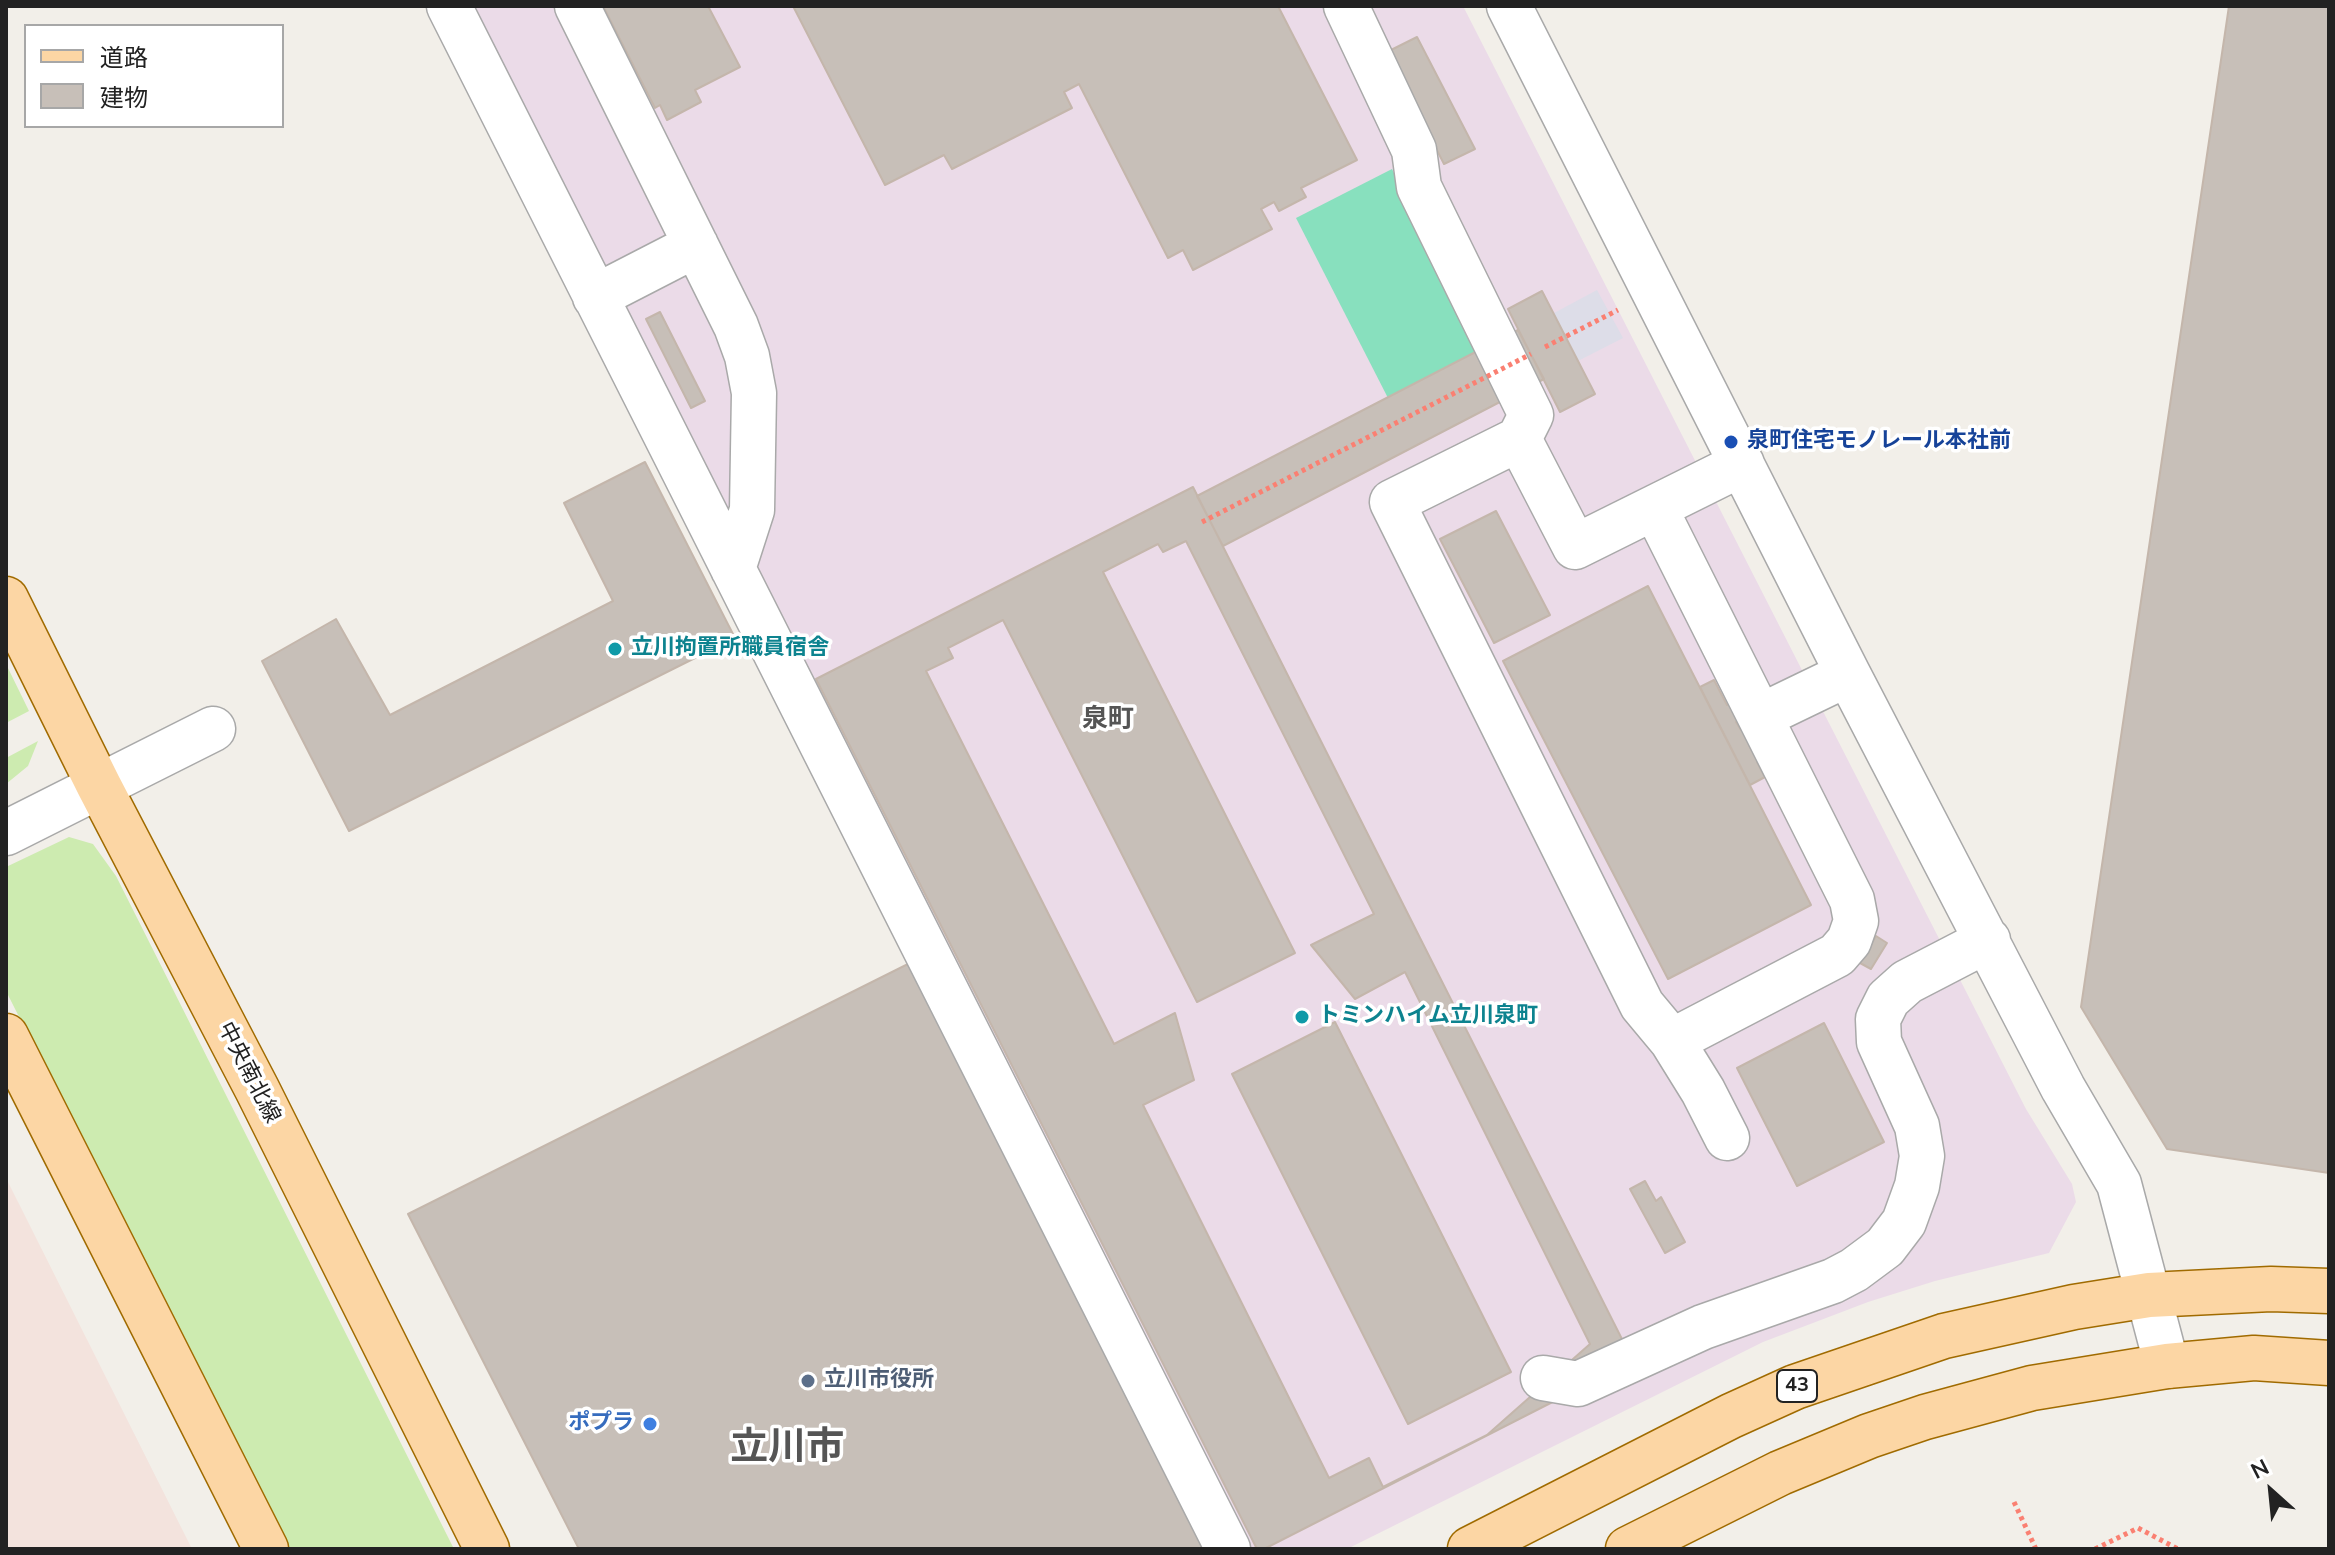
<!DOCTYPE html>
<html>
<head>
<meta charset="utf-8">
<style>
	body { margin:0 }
	#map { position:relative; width:2335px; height:1555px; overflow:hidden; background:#f2efe9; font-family:"Nunito Sans","Noto Sans JP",sans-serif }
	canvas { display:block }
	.frame { position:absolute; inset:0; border:8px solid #222; pointer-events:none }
	.legend { position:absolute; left:24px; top:24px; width:260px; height:104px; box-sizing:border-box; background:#fff; border:2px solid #a7a7a7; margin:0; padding:10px 14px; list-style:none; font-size:24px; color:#222 }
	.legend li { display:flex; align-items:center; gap:16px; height:40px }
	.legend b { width:40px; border:2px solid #a7a7a7 }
	.north { position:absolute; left:2231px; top:1451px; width:80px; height:80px; -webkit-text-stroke:6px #fff; paint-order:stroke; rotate:333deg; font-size:22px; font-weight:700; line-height:32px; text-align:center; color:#222 }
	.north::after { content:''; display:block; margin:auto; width:28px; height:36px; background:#222; clip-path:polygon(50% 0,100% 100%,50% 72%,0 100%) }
</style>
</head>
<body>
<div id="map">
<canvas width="2335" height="1555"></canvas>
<div class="frame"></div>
<ul class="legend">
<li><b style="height:10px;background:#fcd6a4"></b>道路</li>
<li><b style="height:22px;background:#c7bfb8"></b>建物</li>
</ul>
<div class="north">N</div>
</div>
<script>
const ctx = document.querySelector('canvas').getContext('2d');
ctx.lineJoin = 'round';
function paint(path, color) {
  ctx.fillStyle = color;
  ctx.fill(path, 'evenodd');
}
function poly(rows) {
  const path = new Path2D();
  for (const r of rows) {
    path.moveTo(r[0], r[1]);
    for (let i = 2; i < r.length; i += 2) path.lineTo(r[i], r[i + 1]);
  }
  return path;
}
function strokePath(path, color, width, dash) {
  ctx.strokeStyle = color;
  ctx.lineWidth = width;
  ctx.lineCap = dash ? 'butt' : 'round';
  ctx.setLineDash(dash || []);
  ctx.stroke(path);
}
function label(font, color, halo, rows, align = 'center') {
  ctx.font = font + ' "Nunito Sans","Noto Sans JP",sans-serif';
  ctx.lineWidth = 7;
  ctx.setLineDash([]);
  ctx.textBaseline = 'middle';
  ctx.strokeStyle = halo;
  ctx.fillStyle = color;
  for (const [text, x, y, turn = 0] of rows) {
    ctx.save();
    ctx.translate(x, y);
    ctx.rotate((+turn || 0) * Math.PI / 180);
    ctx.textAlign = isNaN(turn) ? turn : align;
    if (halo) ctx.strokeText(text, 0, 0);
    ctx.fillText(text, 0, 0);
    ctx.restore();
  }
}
paint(poly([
	[431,6,1463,6,2026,1109,2072,1184,2076,1202,2049,1253,1935,1281,1868,1302,1763,1342,1347,1549,1207,1549]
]), '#ebdbe8');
paint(poly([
	[6,1178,192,1549,6,1549]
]), '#f3e3dd');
paint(poly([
	[6,664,29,711,6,723],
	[38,741,28,766,6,784,6,758],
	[69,837,93,844,116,876,454,1549,287,1549,6,991,6,867]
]), '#cdebb0');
paint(poly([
	[1392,169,1485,351,1389,400,1296,218]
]), '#88e0be');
paint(poly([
	[1597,290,1623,338,1578,361,1554,313]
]), '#dddde8');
const building = poly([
	[603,6,708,6,740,67,695,90,701,102,667,120,660,105,655,108,603,6],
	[793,6,1278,6,1357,160,1301,188,1306,197,1279,211,1274,202,1261,209,1272,229,1193,270,1183,250,1168,258,1079,84,1064,92,1072,108,952,169,944,155,885,185,793,6],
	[2229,6,2329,6,2329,1173,2167,1149,2081,1007,2229,6],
	[1417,37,1475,149,1444,164,1387,52,1417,37],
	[1542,291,1595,394,1560,412,1508,309,1542,291],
	[660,312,705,401,691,408,646,319,660,312],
	[1518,330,1544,379,1223,546,1197,496,1518,330],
	[645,462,735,638,349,831,262,661,336,619,390,715,613,601,564,503,645,462],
	[1193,487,1633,1361,1264,1549,1257,1549,816,679,1193,487],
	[1496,511,1550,615,1494,643,1440,539,1496,511],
	[1186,541,1374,914,1311,945,1355,999,1405,972,1590,1344,1487,1435,1383,1487,1369,1458,1329,1478,1143,1105,1194,1080,1175,1013,1114,1044,926,671,953,658,948,648,1003,620,1197,1002,1295,953,1103,572,1158,544,1163,552,1186,541],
	[1335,1022,1511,1372,1408,1424,1232,1074,1335,1022],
	[1648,586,1811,905,1668,979,1503,661,1648,586],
	[1714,680,1727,705,1736,701,1745,718,1736,722,1741,730,1750,725,1758,741,1749,745,1752,751,1760,746,1766,758,1757,762,1765,777,1750,785,1700,687,1714,680],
	[1876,936,1887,943,1871,969,1860,963,1876,936],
	[912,962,1207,1549,579,1549,408,1214,912,962],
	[1824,1023,1884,1142,1797,1186,1737,1068,1824,1023],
	[1645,1181,1656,1201,1661,1197,1685,1242,1665,1253,1630,1189,1645,1181]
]);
paint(building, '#c7bfb8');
strokePath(building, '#c4b6ab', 2);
const minor = poly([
	[449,6,1228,1549],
	[577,6,736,326,747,356,754,393,752,510,733,569],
	[1346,6,1414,150,1419,187,1531,415,1519,439],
	[1509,6,1848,674,2063,1088,2119,1184,2167,1366],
	[595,297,696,245],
	[1655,508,1852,900,1856,921,1849,941,1837,955,1672,1041],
	[1761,716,1848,674],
	[6,833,213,729],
	[1727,1138,1703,1091,1672,1041,1642,1005,1392,502,1519,439,1575,547,1742,464],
	[1543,1378,1578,1384,1703,1327,1833,1281,1854,1270,1885,1247,1904,1222,1917,1186,1922,1156,1917,1126,1879,1042,1878,1019,1888,999,1907,982,1988,940]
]);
const major = poly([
	[6,599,99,786,257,1089,487,1549],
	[6,1036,266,1549],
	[1470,1549,1731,1416,1795,1387,1944,1336,2074,1307,2149,1295,2271,1289,2329,1291],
	[1628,1549,1780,1473,1869,1436,1925,1417,2032,1388,2167,1366,2254,1358,2329,1363]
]);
strokePath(minor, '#a9a9a9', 47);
strokePath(major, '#a06b00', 47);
strokePath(poly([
	[1545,347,1618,310],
	[2014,1502,2036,1549],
	[2095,1549,2138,1528,2178,1549]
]), '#fa8072', 5, [4, 4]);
strokePath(minor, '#fff', 44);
strokePath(major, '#fcd6a4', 44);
strokePath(poly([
	[1202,522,1531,354]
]), '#fa8072', 5, [4, 4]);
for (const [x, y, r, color] of [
	[1731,442,8,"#1a4fb4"],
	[615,649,8,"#0f9aa8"],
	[1302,1017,8,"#0f9aa8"],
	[808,1381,8,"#5c6f8a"],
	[650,1424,8,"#3f7fe0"]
]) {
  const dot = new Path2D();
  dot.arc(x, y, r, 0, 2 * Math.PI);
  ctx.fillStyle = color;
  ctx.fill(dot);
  strokePath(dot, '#fff', 3);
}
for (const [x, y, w] of [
	[1797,1386,40]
]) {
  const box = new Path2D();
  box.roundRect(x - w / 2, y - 16, w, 32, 6);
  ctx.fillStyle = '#fff';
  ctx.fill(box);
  strokePath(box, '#222', 2);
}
label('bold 20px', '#222', null, [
	["43",1797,1386]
]);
label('bold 22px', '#164399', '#fff', [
	["泉町住宅モノレール本社前",1747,442]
], 'left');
label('bold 22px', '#0d838f', '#fff', [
	["立川拘置所職員宿舎",631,649],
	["トミンハイム立川泉町",1318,1017]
], 'left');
label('22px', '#222', '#fff', [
	["中央南北線",248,1073,63]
]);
label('bold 22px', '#4e5e75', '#fff', [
	["立川市役所",824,1381]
], 'left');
label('bold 22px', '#366cbe', '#fff', [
	["ポプラ",634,1424]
], 'right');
label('bold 26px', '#555', '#fff', [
	["泉町",1108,721]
]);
label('bold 38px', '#555', '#fff', [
	["立川市",787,1450]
]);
</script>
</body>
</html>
